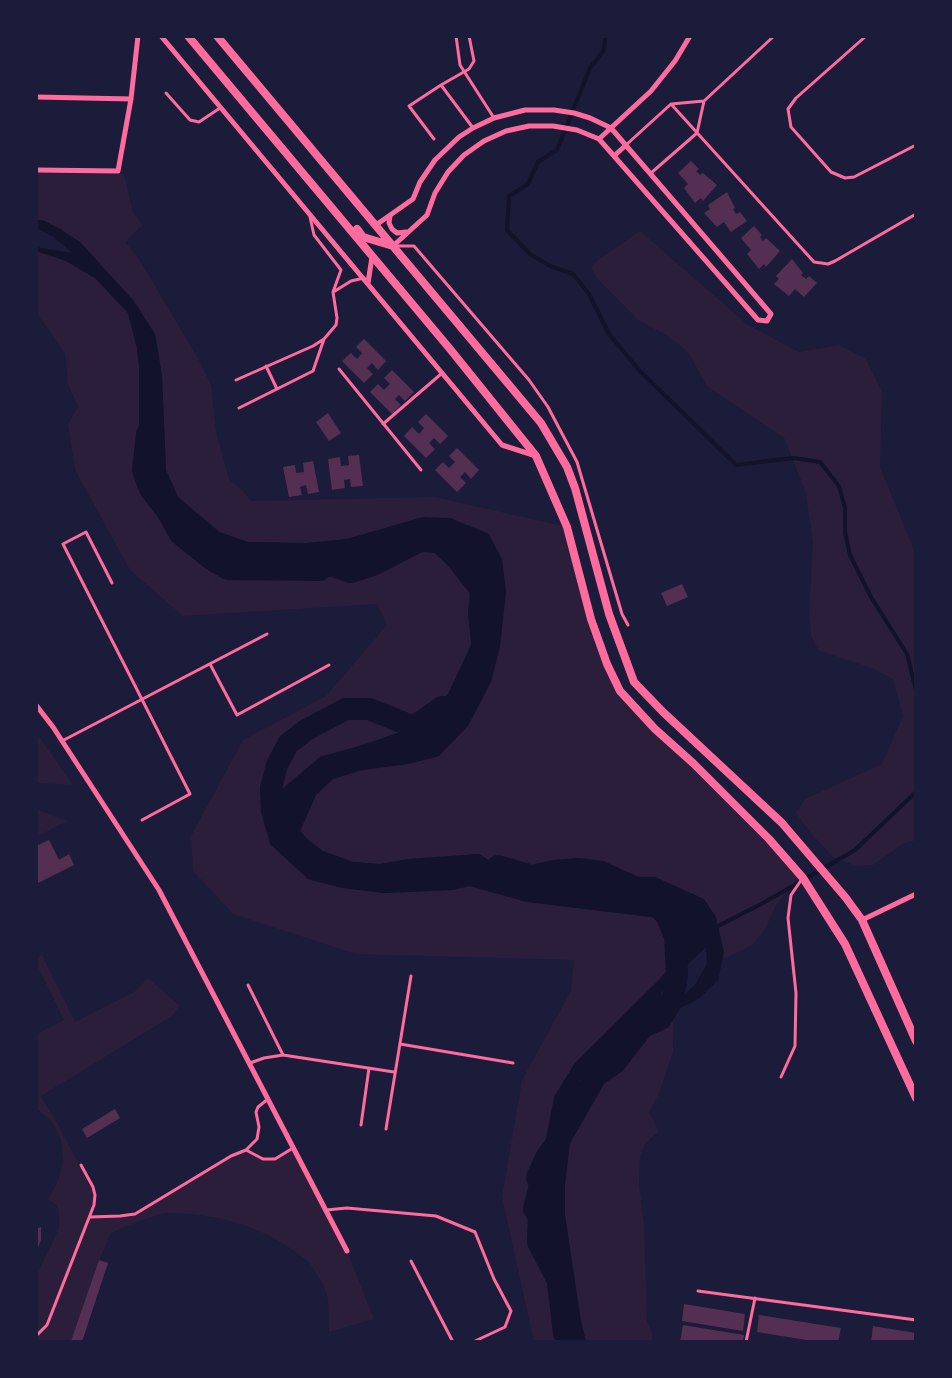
<!DOCTYPE html>
<html>
<head>
<meta charset="utf-8">
<style>
	body { margin:0 }
	#map { position:relative; width:952px; height:1378px; overflow:hidden; background:#1b1b3a; font-family:"IBM Plex Serif",serif }
	canvas { display:block }
	.frame { position:absolute; inset:0; border:38px solid #1b1b3a; pointer-events:none }
</style>
</head>
<body>
<div id="map">
<canvas width="952" height="1378"></canvas>
<div class="frame"></div>
</div>
<script>
const ctx = document.querySelector('canvas').getContext('2d');
ctx.lineJoin = 'round';
function paint(path, color) {
  ctx.fillStyle = color;
  ctx.fill(path, 'evenodd');
}
function poly(rows) {
  const path = new Path2D();
  for (const r of rows) {
    path.moveTo(r[0], r[1]);
    for (let i = 2; i < r.length; i += 2) path.lineTo(r[i], r[i + 1]);
  }
  return path;
}
function strokePath(path, color, width, dash) {
  ctx.strokeStyle = color;
  ctx.lineWidth = width;
  ctx.lineCap = dash ? 'butt' : 'round';
  ctx.setLineDash(dash || []);
  ctx.stroke(path);
}
paint(poly([
	[36,170,118,171,124,174,133,212,143,225,125,242,139,259,199,360,211,385,216,431,229,479,243,491,251,501,435,497,567,527,591,619,620,691,801,875,775,907,765,930,751,946,723,959,724,952,704,900,655,877,532,876,498,866,479,854,409,859,380,864,353,862,323,851,308,840,300,831,316,795,333,779,362,770,408,764,439,756,506,592,502,560,498,550,423,518,347,539,306,543,247,542,220,532,178,497,166,470,162,376,155,334,81,243,60,229,42,220,36,220],
	[640,231,748,325,799,352,839,345,865,358,882,392,880,467,916,555,916,840,904,843,873,865,857,866,833,857,809,831,796,813,805,799,882,764,903,716,893,679,872,668,818,650,811,636,809,612,813,542,811,528,805,490,784,438,707,386,688,352,668,336,638,320,596,277,591,267,598,260],
	[36,251,66,261,95,278,128,313,137,348,139,366,139,449,150,489,159,510,166,520,211,559,251,570,297,569,356,561,420,541,439,542,475,567,481,590,481,624,442,707,414,727,363,745,320,757,261,807,308,879,343,888,383,893,452,890,470,886,527,902,652,917,675,936,677,958,660,979,575,1063,554,1097,553,1334,556,1342,534,1342,502,1197,522,1080,571,991,574,960,356,954,233,914,193,871,191,836,243,740,326,696,387,625,377,604,183,616,130,570,75,470,68,424,78,407,68,384,65,353,36,312],
	[36,732,73,785,36,783],
	[36,809,67,821,36,837],
	[42,955,75,1022,134,992,148,978,180,1006,172,1016,41,1096,60,1128,94,1194,90,1216,135,1214,231,1156,246,1150,263,1159,275,1159,294,1148,347,1251,374,1319,329,1332,328,1300,323,1284,309,1262,293,1250,270,1236,245,1225,218,1218,192,1214,164,1213,139,1221,111,1233,99,1260,71,1342,36,1342,36,1277,59,1228,59,1211,56,1205,48,1199,58,1181,63,1161,61,1140,56,1129,49,1119,36,1108,36,1034,64,1020,36,963,36,958],
	[674,1012,673,1051,659,1093,649,1113,655,1123,658,1132,646,1143,640,1156,639,1183,644,1226,647,1321,652,1331,652,1342,586,1342,580,1316,565,1215,565,1185,573,1114,580,1080,643,1027]
]), '#2a1e3b');
paint(poly([
	[36,220,42,220,60,229,81,243,134,301,155,334,162,376,166,470,178,497,219,532,248,542,306,543,347,539,423,517,450,518,489,534,502,560,506,592,500,647,491,682,468,726,439,756,408,764,362,770,333,779,316,795,300,831,308,840,323,851,353,862,380,864,409,859,479,854,498,866,532,876,655,877,704,899,716,917,724,952,718,980,700,998,643,1027,580,1080,573,1114,565,1185,565,1215,580,1316,586,1342,556,1342,553,1334,539,1217,545,1144,554,1097,575,1063,660,979,677,958,675,936,652,917,527,902,470,886,452,890,383,893,343,888,308,879,270,844,261,807,320,757,363,745,414,727,442,707,481,624,481,590,475,568,439,542,420,541,356,561,297,569,229,569,211,559,166,520,159,510,150,489,139,449,139,366,137,348,128,313,95,278,66,261,36,251,36,247,72,253,54,237,36,228],
	[706,947,707,964,695,985,685,994,674,998,661,999,661,993,667,984]
]), '#12122b');
strokePath(poly([
	[605,36,604,50,590,68,557,150,538,162,528,184,509,196,507,230,530,254,550,266,573,274,589,294,609,334,639,370,736,465,794,458,820,462,839,486,845,508,845,532,850,555,871,597,907,654,916,690],
	[714,928,765,902,855,850,916,792,916,789]
]), '#12122b', 4);
strokePath(poly([
	[147,434,143,470,150,489,167,511,180,534,211,559,228,569,320,570,328,564,351,572,373,565,420,541,439,542,456,558,481,590,479,613,483,652],
	[277,828,272,811,271,788,277,765,288,744,306,730,346,709,369,709,414,727,442,707,449,708,465,693],
	[470,871,492,872,498,866,532,876,554,871,579,869,601,872,640,890],
	[556,1277,538,1242,539,1217,534,1209,540,1185,537,1177,547,1156,561,1137,596,1076,615,1063,643,1027,661,1019,673,998,677,974,675,936,666,915]
]), '#12122b', 22);
paint(poly([
	[691,161,699,169,696,171,700,175,703,173,717,185,703,201,701,198,695,203,684,188,688,184,678,173],
	[727,192,735,208,733,209,736,214,740,212,747,221,731,232,724,222,717,227,704,213,710,209,708,205],
	[754,226,762,235,760,237,763,241,766,238,780,251,766,267,764,264,759,269,747,254,751,250,741,238],
	[792,259,803,273,801,275,806,279,809,276,817,283,804,297,795,289,789,296,774,284,779,279,776,276],
	[364,339,386,361,378,370,372,363,367,368,373,374,364,383,342,361,351,353,357,359,362,353,356,347],
	[392,370,414,392,405,401,399,395,395,399,401,405,392,414,370,392,378,384,384,390,390,384,384,378],
	[328,413,341,433,329,441,316,422],
	[426,414,448,436,440,444,434,438,429,443,435,449,426,458,404,436,412,427,419,434,424,428,418,422],
	[457,448,479,470,471,479,465,472,460,477,466,483,457,492,435,470,443,462,449,468,455,462,449,456],
	[359,455,363,486,351,487,350,479,344,480,345,488,332,490,328,459,340,457,341,466,349,465,348,456],
	[313,461,319,492,308,494,306,485,300,487,302,495,289,497,283,467,295,465,296,473,304,472,303,463],
	[682,584,688,597,667,606,661,593],
	[49,840,59,860,69,854,74,865,36,884,36,846],
	[115,1109,120,1118,87,1138,82,1129],
	[41,1227,41,1240,36,1253,36,1229],
	[99,1260,108,1263,82,1342,73,1342,71,1341],
	[684,1304,745,1314,743,1331,682,1321],
	[759,1315,841,1328,838,1342,819,1342,757,1332],
	[683,1325,744,1335,743,1342,680,1342],
	[873,1326,916,1333,916,1342,871,1342]
]), '#542f53');
strokePath(poly([
	[456,36,460,65,494,118],
	[866,36,796,98,788,109,791,127,831,172,845,178,854,177,916,145],
	[441,85,473,128],
	[166,93,190,120,199,122,220,108],
	[671,104,814,262,828,264,835,261,916,214],
	[434,139,409,106,441,85,469,69,474,61,469,36],
	[626,145,671,104,704,101],
	[651,173,697,133,704,101,774,36],
	[395,246,414,246,529,380,548,407,577,462,622,614,628,625],
	[335,291,351,281,364,278],
	[266,366,277,389],
	[339,369,421,470],
	[236,380,313,346,324,339,336,325,337,318,333,292,341,270,314,235,310,217],
	[239,408,313,371,324,339],
	[383,424,441,374],
	[112,583,86,532,63,544,190,794,142,820],
	[210,664,237,715,329,665],
	[62,741,267,634],
	[248,985,283,1055],
	[400,1044,513,1063],
	[250,1063,264,1058,283,1055,394,1072],
	[781,1077,795,1046,796,993,788,918,791,895,802,879],
	[361,1125,369,1068],
	[386,1129,411,976],
	[246,1150,257,1139,259,1127,256,1112,258,1107,268,1099],
	[326,1210,347,1208,436,1216,475,1232,494,1279,511,1311,505,1327,473,1342],
	[90,1217,120,1216,135,1214,231,1156,246,1150,263,1159,275,1159,293,1148],
	[411,1261,453,1342],
	[698,1291,916,1320],
	[36,1336,47,1325,94,1205,95,1195,93,1187,81,1165],
	[746,1342,755,1298]
]), '#ff6b9d', 3);
strokePath(poly([
	[161,36,502,445,533,455],
	[36,97,131,99],
	[599,139,651,91,675,61,690,36],
	[614,156,626,145],
	[36,170,118,171,131,99,138,36],
	[390,216,389,223,392,229,397,233,406,232],
	[376,225,413,199,420,182,435,160,459,137,473,128,494,118,525,110,554,110,574,113,590,118,611,128,771,314,767,321,758,320,599,139,577,130,553,126,529,126,506,131,484,141,464,155,448,172,435,193,427,215,393,246],
	[368,283,372,257],
	[36,705,53,727,159,890,347,1251],
	[862,920,916,894]
]), '#ff6b9d', 5);
strokePath(poly([
	[188,36,450,349,536,456,567,527,591,619,607,664,620,691,655,729,693,763,769,839,803,878,845,944,916,1098],
	[217,36,541,423,567,467,575,488,609,614,634,682,663,712,782,823,846,898,862,920,916,1041],
	[357,229,363,237,393,246]
]), '#ff6b9d', 8);
</script>
</body>
</html>
